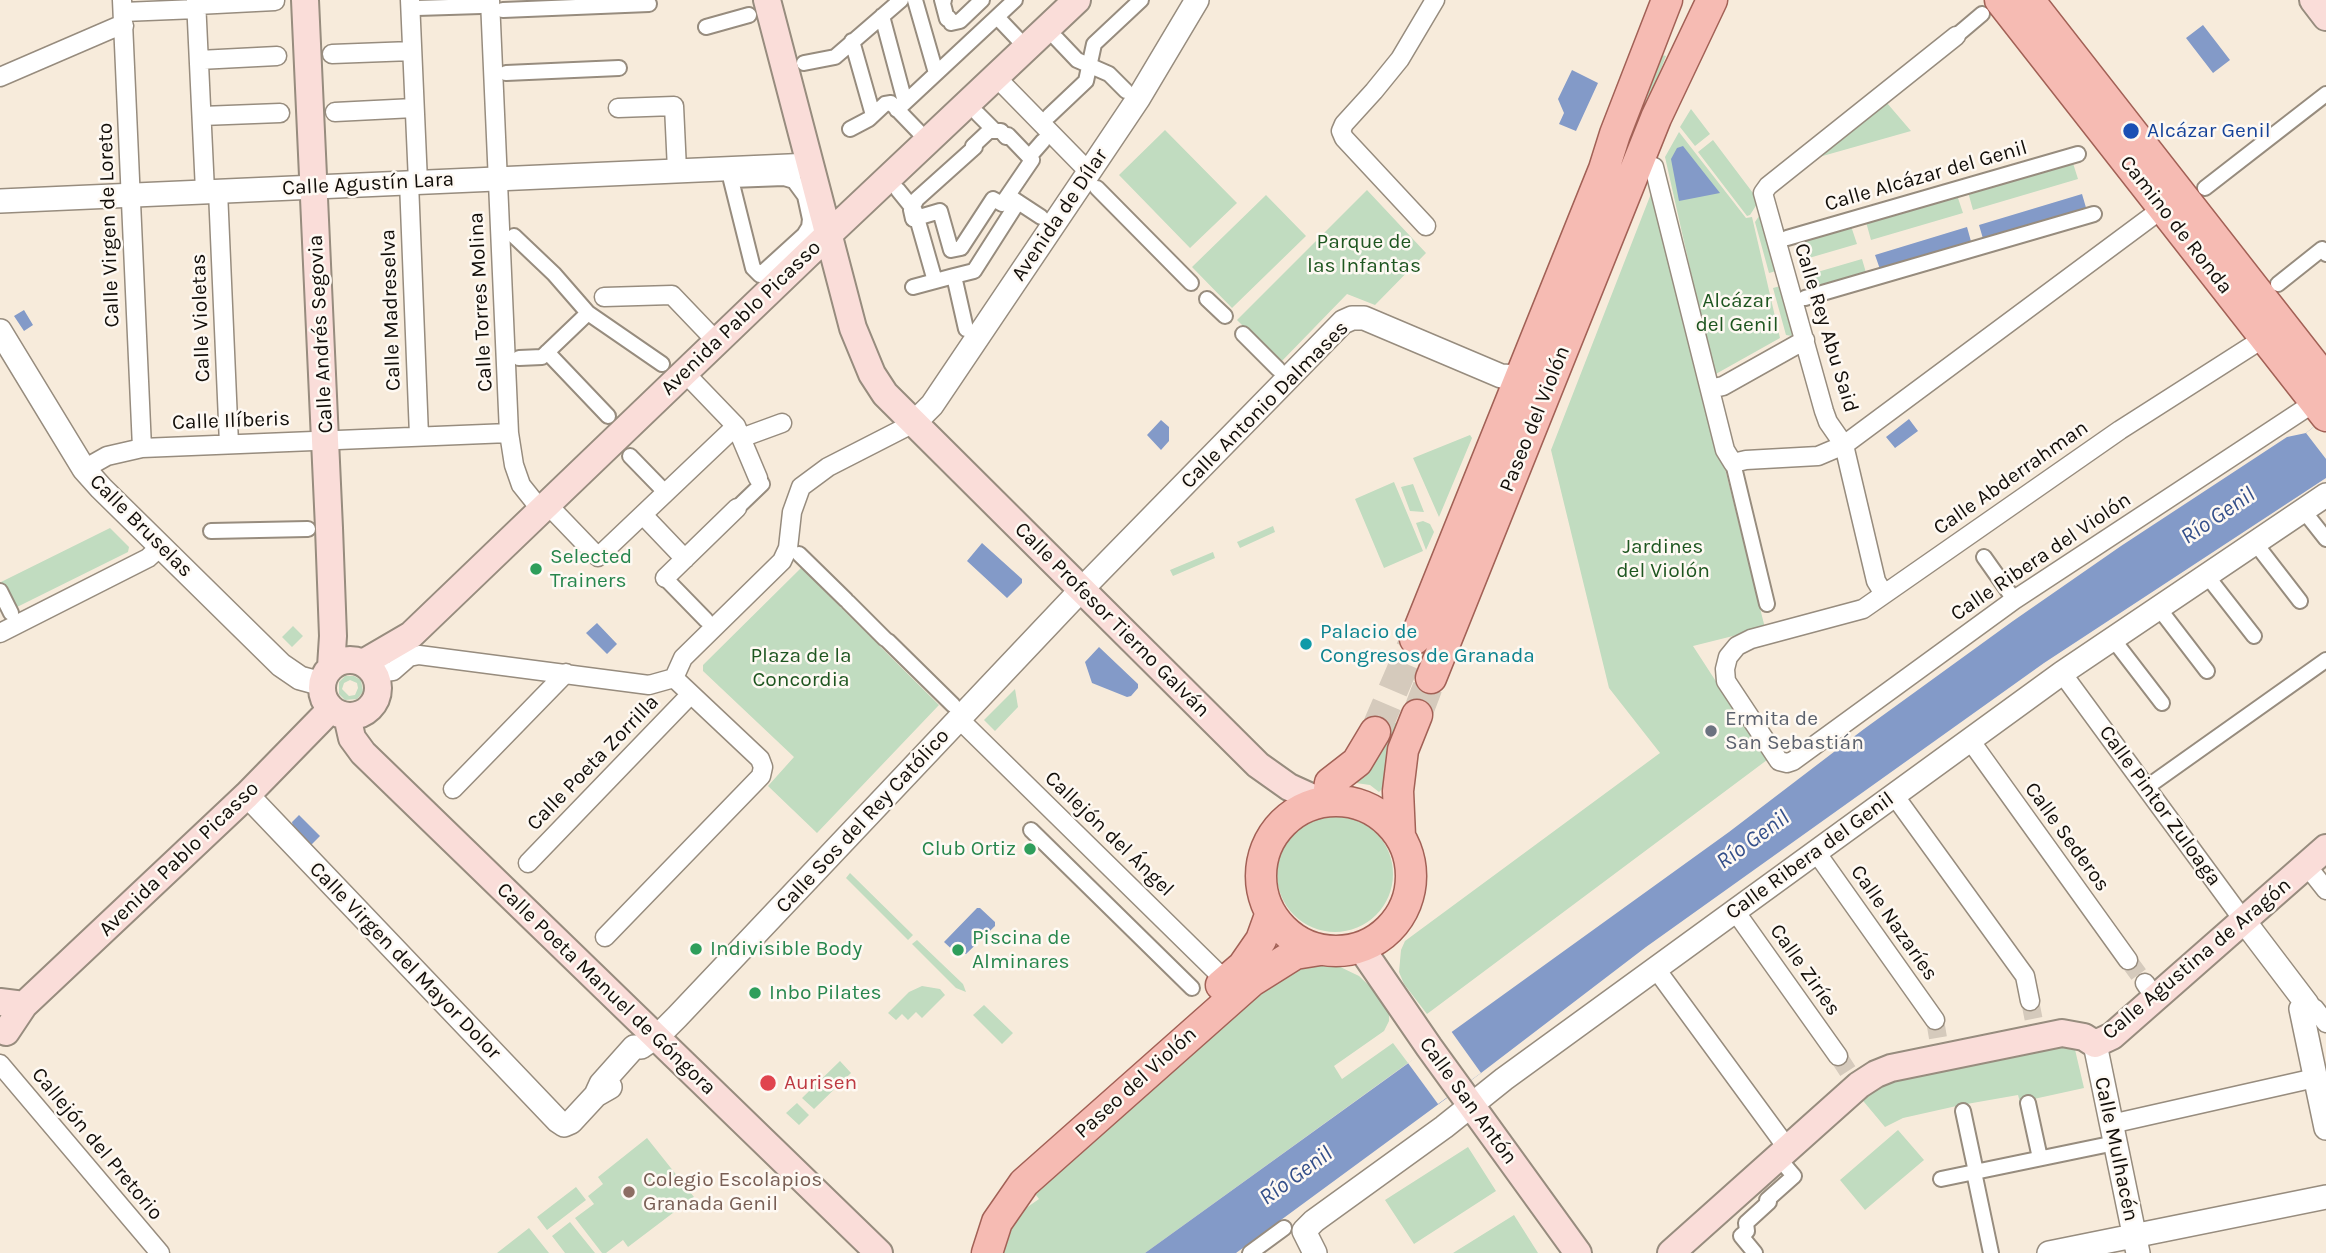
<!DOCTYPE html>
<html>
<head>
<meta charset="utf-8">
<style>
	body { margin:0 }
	canvas { display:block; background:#f7ebdb }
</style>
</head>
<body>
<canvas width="2326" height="1253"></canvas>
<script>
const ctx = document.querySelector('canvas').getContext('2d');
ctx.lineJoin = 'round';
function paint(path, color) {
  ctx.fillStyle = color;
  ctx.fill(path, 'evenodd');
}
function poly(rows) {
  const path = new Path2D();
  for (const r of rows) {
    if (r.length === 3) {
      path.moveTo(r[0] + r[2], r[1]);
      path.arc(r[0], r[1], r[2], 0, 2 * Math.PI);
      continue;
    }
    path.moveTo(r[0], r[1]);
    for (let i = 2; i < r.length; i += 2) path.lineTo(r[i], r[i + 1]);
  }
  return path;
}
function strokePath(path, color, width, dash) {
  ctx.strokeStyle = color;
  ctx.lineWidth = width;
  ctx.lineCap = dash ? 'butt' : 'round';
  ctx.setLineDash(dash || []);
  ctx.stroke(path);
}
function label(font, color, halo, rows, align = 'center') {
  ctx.font = font + ' Karla,sans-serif';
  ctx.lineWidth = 5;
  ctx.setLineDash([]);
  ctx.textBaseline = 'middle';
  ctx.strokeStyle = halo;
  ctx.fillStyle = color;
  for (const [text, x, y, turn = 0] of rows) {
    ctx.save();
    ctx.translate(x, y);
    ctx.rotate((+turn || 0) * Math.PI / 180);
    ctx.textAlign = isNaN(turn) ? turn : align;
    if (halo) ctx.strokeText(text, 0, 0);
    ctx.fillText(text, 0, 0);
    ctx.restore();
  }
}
paint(poly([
	[1662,55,1666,56,1604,216,1598,214],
	[1884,103,1887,103,1911,131,1812,159],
	[1691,109,1710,134,1695,146,1680,127],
	[1165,130,1237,203,1190,248,1119,175],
	[1679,132,1746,218,1752,217,1780,338,1714,375,1665,157],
	[1713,140,1759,201,1750,215,1747,216,1698,152],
	[2072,160,2078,179,1973,210,1968,192],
	[1654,186,1765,628,1693,646,1767,760,1427,1014,1404,984,1399,972,1401,950,1405,941,1660,753,1609,688,1551,450],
	[1367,190,1426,253,1375,305,1347,294,1280,363,1237,320],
	[1266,195,1306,236,1232,308,1192,267],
	[1957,195,1963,213,1871,240,1866,222],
	[1763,210,1780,270,1769,273,1755,222],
	[1851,226,1857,244,1809,258,1803,240],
	[1862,259,1867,276,1819,291,1814,273],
	[1784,285,1798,337,1786,335,1773,288],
	[1470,435,1472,438,1439,517,1413,458],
	[1394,482,1423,551,1384,568,1355,499],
	[1413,484,1424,512,1410,511,1401,487],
	[1423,521,1430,524,1434,532,1426,550,1416,523],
	[1273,526,1275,532,1240,548,1237,542],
	[110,528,129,547,128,552,15,608,1,582],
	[1213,552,1215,558,1173,576,1170,570],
	[801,568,939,705,817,833,768,786,794,757,703,671,703,665],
	[293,626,303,636,292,647,282,637],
	[345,676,354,676,361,680,363,692,357,699,345,700,339,694,339,682],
	[350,680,357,683,358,688,355,695,349,696,342,689,344,683],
	[1015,689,1018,707,995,731,984,720],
	[1390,721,1402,725,1389,782,1379,792,1370,785,1356,783,1379,746],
	[1335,874,58],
	[850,873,913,935,908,940,846,878],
	[917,940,963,984,966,992,956,988,912,944],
	[1318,961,1334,964,1359,976,1377,993,1389,1010,1389,1021,1384,1031,1334,1066,1342,1079,1393,1043,1408,1063,1145,1253,1001,1253,1012,1223,1019,1213,1039,1199,1030,1187,1265,977],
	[922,986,940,989,945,995,922,1018,916,1012,908,1020,902,1014,896,1020,888,1013,909,992],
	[984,1005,1013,1033,1002,1044,973,1015],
	[2073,1041,2084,1088,2020,1102,2018,1095,1961,1105,1903,1118,1885,1127,1859,1096,1875,1084],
	[840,1061,851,1073,814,1109,802,1098],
	[797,1103,809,1115,799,1125,786,1113],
	[1898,1130,1924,1160,1865,1210,1840,1180],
	[647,1138,694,1197,628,1247,623,1240,606,1253,602,1253,575,1218,594,1204,588,1196,603,1184,598,1177],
	[1468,1147,1496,1191,1414,1244,1385,1200],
	[576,1187,586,1200,547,1230,537,1217],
	[1514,1215,1538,1253,1453,1253],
	[570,1222,595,1253,565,1253,552,1236],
	[529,1228,549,1253,497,1253]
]), '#c1dcc0');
paint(poly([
	[2203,25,2230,60,2213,73,2186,38],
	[1572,70,1598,83,1576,131,1559,124,1564,113,1558,99],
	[1683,146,1720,193,1679,201,1671,159,1677,148],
	[2082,194,2087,211,1984,242,1979,225],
	[1967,227,1972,245,1881,272,1875,255],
	[24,310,33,325,24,331,14,316],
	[2326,417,2326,478,2044,663,1646,947,1481,1073,1236,1253,1145,1253,1729,832,1864,729,2013,621,2121,546,2287,437,2306,433],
	[1909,419,1918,431,1895,448,1886,437],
	[1161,420,1169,427,1169,441,1161,450,1147,435],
	[982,543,1022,579,1022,583,1007,598,967,561],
	[597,623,617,644,607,654,586,633],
	[1099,647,1138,684,1138,688,1131,696,1127,697,1092,683,1085,662],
	[299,815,320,836,311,845,293,827,292,822],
	[977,908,980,908,995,922,995,926,966,954,957,954,944,942]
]), '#839ac8');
paint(poly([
	[2326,417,2326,459,2306,433],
	[1451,1031,1481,1073,1438,1104,1408,1063]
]), '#f7ebdb');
strokePath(poly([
	[2128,960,2145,983],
	[2030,1001,2036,1031],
	[1935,1020,1940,1050],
	[1838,1056,1853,1079]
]), '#d5cabc', 18, [18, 9]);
strokePath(poly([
	[1417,715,1431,678],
	[1375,732,1415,639]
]), '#d5cabc', 30, [30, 15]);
const pedestrian = poly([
	[915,0,936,73],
	[944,0,942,0,947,19,949,18,951,23,960,21,982,0],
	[417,8,481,6],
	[503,10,649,4],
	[882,16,905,102],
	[997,17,1017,38],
	[706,27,749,15],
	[1956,36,1982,14],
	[1057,39,1077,60,1109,74,1126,91],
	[852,41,873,115],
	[804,63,835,57,901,0],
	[506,73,619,68],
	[897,110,1015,0],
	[978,114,995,131],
	[1049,116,1086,81,1094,44,1141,0],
	[850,129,869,119,885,104,891,103,919,132],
	[989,131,1001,131,1006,137,1008,135,1032,160,1002,204,993,199,961,248,951,250,940,211,913,219,911,210,917,199,975,147,973,146,989,131],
	[1029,157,1043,141],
	[784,178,794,181,805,196,810,219,809,227,804,235,760,275,753,268,731,180,784,178],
	[1097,188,1191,283],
	[2205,188,2326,94],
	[898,190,915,211,935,281],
	[1012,198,1041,217],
	[514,236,554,274,588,313,662,364],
	[1787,238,2078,154],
	[954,276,974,271,1018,202],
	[2278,284,2322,249,2326,254],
	[913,287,954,276,966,329],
	[1805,298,2094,214],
	[1207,299,1225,316],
	[1243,334,1278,369],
	[547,352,608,416],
	[519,358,542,357,588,313],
	[630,456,666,493],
	[1733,463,1767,604],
	[737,508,762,484,758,478],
	[2307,515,2326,539],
	[211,531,308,529],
	[2259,548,2300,601],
	[799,554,846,600],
	[1984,557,2013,598],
	[665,578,706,620],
	[2211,581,2254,636],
	[0,591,11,613],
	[848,602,885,639],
	[2164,615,2207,671],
	[888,641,953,705],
	[2119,647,2162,703],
	[2147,787,2326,660],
	[1031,830,1192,988],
	[2028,1103,2040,1158],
	[1963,1111,1976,1172],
	[1974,1172,1991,1253],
	[1941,1179,2115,1143],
	[1250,1253,1284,1228],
	[1755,1253,1741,1236,1747,1231,1746,1223,1769,1202,1767,1200,1794,1176,1782,1162,1774,1168]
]);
const minor = poly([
	[122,0,142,448],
	[196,0,205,191],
	[410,0,418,182],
	[490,0,509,433,514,465,521,485,541,510],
	[197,5,275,1],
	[123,12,197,9],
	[332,54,412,51],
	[199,60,277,56],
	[0,77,116,27,124,26],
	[996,77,1089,172],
	[618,108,674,106,677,170],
	[335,112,414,108],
	[202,116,280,113],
	[1639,161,1654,167,1725,450,1733,463,1746,460,1818,456,1844,445,2163,208],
	[409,182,419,436],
	[218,191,229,444],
	[1426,226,1344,138,1341,131,1344,124,1374,91,1400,59,1435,0],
	[604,297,672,295,717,342],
	[2264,338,2120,430,1863,609,1751,639,1737,646,1728,657,1725,669,1726,681,1779,761,1787,763,1793,761,2014,600,2315,402],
	[684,372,736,426,758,478],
	[1710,389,1723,386,1805,340],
	[741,438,782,423],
	[84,469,107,456,142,448,509,433],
	[547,504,598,557,736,426],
	[643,515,685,559],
	[665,578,737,508],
	[1884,594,1876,581,1844,445,1828,422,1824,411,1763,193,1768,186,1956,36],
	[0,633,148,558,160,547],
	[384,672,393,671,409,657,419,655,649,685,674,678],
	[2062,673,2244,921],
	[674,678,683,658,782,561,788,548,792,512,801,487,828,467,914,423],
	[959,719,1226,981],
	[1970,740,2128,960],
	[453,789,566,673],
	[1894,795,2025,976,2030,1001],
	[1816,852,1935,1020],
	[528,863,691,694],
	[2307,866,2326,890],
	[1735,911,1838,1056],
	[605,937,761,776,763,767,760,759,674,678],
	[1656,969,1788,1149],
	[2145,983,2156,999],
	[2307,1004,2315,1009,2326,1023],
	[0,1064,160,1253],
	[2111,1124,2315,1078]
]);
const tertiary = poly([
	[0,201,811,165],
	[0,331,84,469,101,488,281,665,300,678,322,684],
	[914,423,932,405,1089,172,1138,99,1197,0],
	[247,795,558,1121,564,1125,571,1122,596,1095,610,1087],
	[2244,921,2307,1004,2301,1009,2326,1128],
	[2095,1044,2138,1253],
	[596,1095,601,1084,634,1047,641,1047,661,1033,677,1017,1081,590,1343,322,1352,318,1364,318,1501,376,1520,377],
	[1315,1253,1304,1231,1314,1221,1444,1127,1504,1079,2062,673,2326,495],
	[2049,1253,2326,1197]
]);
const secondary = poly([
	[305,0,329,528,333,636,331,667],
	[767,0,853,328,872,374,885,394,1258,765,1289,787,1322,802],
	[2313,0,2326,17],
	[350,688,28],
	[363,663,411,635,828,235,1077,0],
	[347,716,352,738,363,753,879,1253],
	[1361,948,1429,1047,1578,1253],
	[0,1002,24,1005],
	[6,1032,24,1005,247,795,331,709],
	[1671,1253,1859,1085,1876,1074,1891,1068,2062,1033,2084,1037,2095,1044,2112,1036,2326,848]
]);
const primary = poly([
	[2000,0,2326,416],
	[2029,0,2326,380],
	[1415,639,1604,169,1615,134,1667,0],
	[1431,678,1656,118,1712,0],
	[1336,876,75],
	[1327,801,1330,783,1357,762,1375,732],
	[1400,836,1398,791,1403,750,1417,715],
	[1221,985,1243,966,1261,940,1270,915],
	[987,1253,997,1222,1024,1183,1252,981,1295,954,1320,950]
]);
strokePath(pedestrian, '#978c7e', 18);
strokePath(minor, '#978c7e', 21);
strokePath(tertiary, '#978c7e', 26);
strokePath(secondary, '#978c7e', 30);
strokePath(primary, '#a26156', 33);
strokePath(pedestrian, '#fff', 14);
strokePath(minor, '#fff', 18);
strokePath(tertiary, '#fff', 23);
strokePath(secondary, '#faddd9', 26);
strokePath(primary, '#f6bbb3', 30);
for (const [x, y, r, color] of [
	[2131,131,9,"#1a4fb4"],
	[536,569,7,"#2e9e5b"],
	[1306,644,7,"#0f9aa8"],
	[1711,731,7,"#6b7280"],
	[1030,849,7,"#2e9e5b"],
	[696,949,7,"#2e9e5b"],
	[958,950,7,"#2e9e5b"],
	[755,993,7,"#2e9e5b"],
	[768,1083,9,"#e0444e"],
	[629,1192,7,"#8d6e63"]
]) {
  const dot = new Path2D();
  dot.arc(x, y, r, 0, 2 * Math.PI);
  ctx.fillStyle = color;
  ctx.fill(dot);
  strokePath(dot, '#fef9f3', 2.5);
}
label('21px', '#164399', '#fef9f3', [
	["Alcázar Genil",2147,131]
], 'left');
label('21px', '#120e09', '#fef9f3', [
	["Calle Alcázar del Genil",1926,176,-16],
	["Calle Agustín Lara",368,184,-3],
	["Avenida de Dílar",1060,215,-56],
	["Calle Virgen de Loreto",109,225,-92],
	["Camino de Ronda",2176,225,52],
	["Calle Torres Molina",481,302,-93],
	["Calle Madreselva",391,310,-92],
	["Calle Violetas",201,318,-92],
	["Avenida Pablo Picasso",741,318,-44],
	["Calle Rey Abu Said",1826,328,73],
	["Calle Andrés Segovia",321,334,-93],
	["Calle Antonio Dalmases",1265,405,-45],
	["Paseo del Violón",1535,419,-68],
	["Calle Ilíberis",231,421,-2],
	["Calle Abderrahman",2011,478,-35],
	["Calle Bruselas",141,526,45],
	["Calle Ribera del Violón",2041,557,-34],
	["Calle Profesor Tierno Galván",1112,620,45],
	["Calle Poeta Zorrilla",593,763,-46],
	["Calle Pintor Zuloaga",2160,806,54],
	["Calle Sos del Rey Católico",863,821,-47],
	["Callejón del Ángel",1109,834,44],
	["Calle Sederos",2067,837,54],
	["Calle Ribera del Genil",1810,856,-36],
	["Avenida Pablo Picasso",179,859,-44],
	["Calle Nazaríes",1894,923,55],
	["Calle Agustina de Aragón",2197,959,-40],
	["Calle Virgen del Mayor Dolor",405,961,46],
	["Calle Ziríes",1805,970,55],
	["Calle Poeta Manuel de Góngora",606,989,44],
	["Paseo del Violón",1136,1083,-42],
	["Calle San Antón",1468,1101,54],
	["Callejón del Pretorio",97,1144,50],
	["Calle Mulhacén",2116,1149,78]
]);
label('21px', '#1e5620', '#fef9f3', [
	["Parque de",1364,242],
	["las Infantas",1364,266],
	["Alcázar",1737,301],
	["del Genil",1737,325],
	["Jardines",1663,547],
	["del Violón",1663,571],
	["Plaza de la",801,656],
	["Concordia",801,680]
]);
label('21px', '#27864d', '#fef9f3', [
	["Selected",550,557],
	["Trainers",550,581],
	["Club Ortiz",1016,849,"right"],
	["Piscina de",972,938],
	["Alminares",972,962],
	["Indivisible Body",710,949],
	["Inbo Pilates",769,993]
], 'left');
label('21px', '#0d838f', '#fef9f3', [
	["Palacio de",1320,632],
	["Congresos de Granada",1320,656]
], 'left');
label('21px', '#5b616d', '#fef9f3', [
	["Ermita de",1725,719],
	["San Sebastián",1725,743]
], 'left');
label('21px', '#be3a42', '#fef9f3', [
	["Aurisen",784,1083]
], 'left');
label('21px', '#785e54', '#fef9f3', [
	["Colegio Escolapios",643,1180],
	["Granada Genil",643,1204]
], 'left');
label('italic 23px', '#344f8a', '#fef9f3', [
	["Río Genil",2218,516,-34],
	["Río Genil",1753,840,-36],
	["Río Genil",1296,1176,-36]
]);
</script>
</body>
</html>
